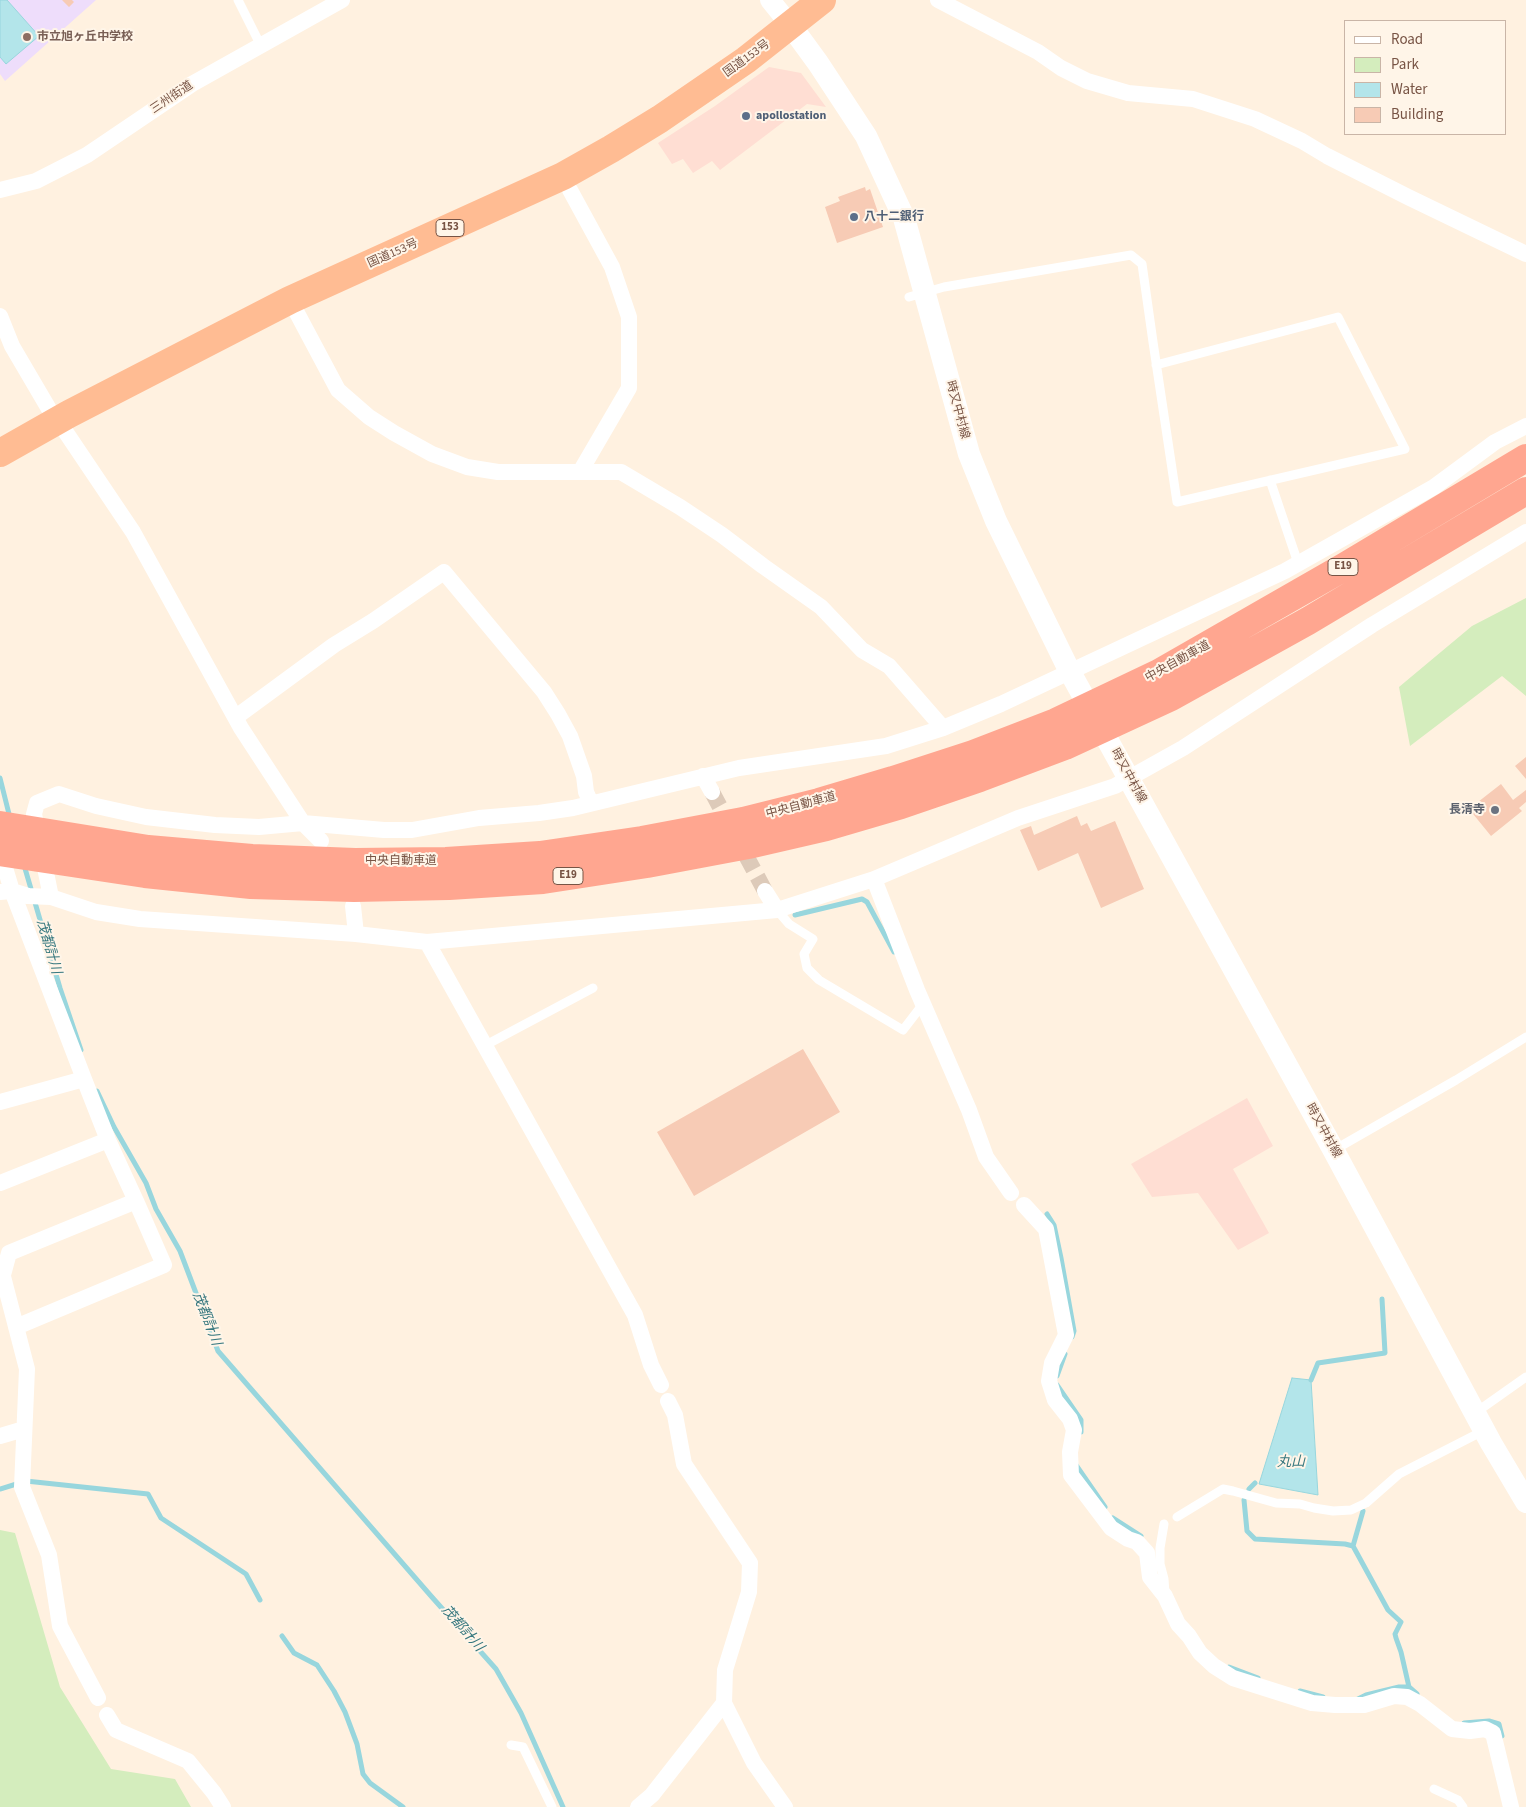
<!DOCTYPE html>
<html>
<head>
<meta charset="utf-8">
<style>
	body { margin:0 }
	#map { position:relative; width:1526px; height:1807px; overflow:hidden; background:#fff1e0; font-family:"Source Sans 3",sans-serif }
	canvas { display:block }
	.legend { position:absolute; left:1344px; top:20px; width:162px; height:115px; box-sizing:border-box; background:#fff5e8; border:1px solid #c9b5a7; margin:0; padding:6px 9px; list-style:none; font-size:15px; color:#785445 }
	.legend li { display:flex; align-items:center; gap:10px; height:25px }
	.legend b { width:25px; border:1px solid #c9b5a7 }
</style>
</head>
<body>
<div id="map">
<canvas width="1526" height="1807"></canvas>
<ul class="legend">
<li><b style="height:6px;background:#fff"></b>Road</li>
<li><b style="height:14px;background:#d4edbd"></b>Park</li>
<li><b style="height:14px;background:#b3e5ea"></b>Water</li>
<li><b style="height:14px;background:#f7cbb5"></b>Building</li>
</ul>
</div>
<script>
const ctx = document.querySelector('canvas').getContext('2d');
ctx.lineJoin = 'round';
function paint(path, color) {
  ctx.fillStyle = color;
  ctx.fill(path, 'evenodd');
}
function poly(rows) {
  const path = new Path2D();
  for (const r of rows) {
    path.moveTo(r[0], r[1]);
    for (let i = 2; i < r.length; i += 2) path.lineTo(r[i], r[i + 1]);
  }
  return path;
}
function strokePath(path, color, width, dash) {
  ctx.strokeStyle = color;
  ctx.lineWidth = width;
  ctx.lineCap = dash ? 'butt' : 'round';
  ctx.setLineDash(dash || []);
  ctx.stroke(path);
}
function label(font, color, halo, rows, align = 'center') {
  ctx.font = font + ' "Source Sans 3","Noto Sans JP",sans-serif';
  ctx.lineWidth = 4;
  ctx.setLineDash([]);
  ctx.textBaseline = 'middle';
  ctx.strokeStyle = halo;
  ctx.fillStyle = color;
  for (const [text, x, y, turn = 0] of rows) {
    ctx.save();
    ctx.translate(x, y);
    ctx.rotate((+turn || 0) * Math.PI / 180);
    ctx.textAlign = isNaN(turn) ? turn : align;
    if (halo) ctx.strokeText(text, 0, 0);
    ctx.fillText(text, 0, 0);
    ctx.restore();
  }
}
paint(poly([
	[769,67,801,73,826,107,807,104,720,170,712,161,693,173,683,159,672,164,658,143,715,106],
	[1247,1098,1273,1146,1233,1169,1269,1233,1238,1250,1198,1193,1152,1197,1131,1164]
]), '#ffded3');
paint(poly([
	[0,0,96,0,5,81,0,74]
]), '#eeddfb');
paint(poly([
	[1526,598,1526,696,1502,676,1410,746,1399,687,1472,626],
	[0,1530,15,1533,60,1687,111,1769,175,1779,191,1807,0,1807]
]), '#d4edbd');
const water = poly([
	[0,0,7,0,39,36,6,64,0,57,0,0],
	[1292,1378,1311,1380,1318,1495,1259,1484,1292,1378]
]);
paint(water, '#b3e5ea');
strokePath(water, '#98d6dd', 1);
strokePath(poly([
	[0,778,10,818],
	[24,865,60,988,81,1050],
	[795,915,862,899,867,902,894,952],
	[97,1091,114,1127,146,1183,156,1209,180,1251,218,1351,431,1596,496,1669,521,1713,563,1807],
	[1047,1214,1054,1225,1061,1258,1074,1331,1072,1337],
	[1057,1376,1065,1354],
	[1311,1380,1318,1363,1385,1353,1382,1299],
	[1057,1385,1081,1420,1081,1432],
	[1076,1465,1105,1507],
	[0,1489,26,1481,148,1494,161,1518,246,1574,260,1600],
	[1249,1489,1255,1483],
	[1244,1500,1247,1531,1255,1539,1345,1544,1353,1546,1388,1610,1401,1622,1395,1634,1396,1638,1401,1652,1409,1687],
	[1113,1518,1141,1536],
	[1353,1546,1363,1511],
	[282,1636,294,1653,317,1665,334,1691,345,1712,357,1744,363,1774,370,1783,403,1807],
	[1229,1667,1258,1678],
	[1300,1691,1323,1697],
	[1356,1700,1366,1695,1399,1687,1409,1687,1417,1694],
	[1464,1723,1489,1721,1499,1724,1502,1736]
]), '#98d6dd', 5);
paint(poly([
	[62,0,72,0,74,2,69,7],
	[865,187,866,191,870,189,883,227,837,243,825,207,840,201,838,197],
	[1526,757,1526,779,1515,766],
	[1501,784,1513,800,1526,790,1526,802,1519,808,1522,811,1491,836,1469,809],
	[1077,816,1081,826,1087,823,1091,831,1115,821,1144,889,1101,908,1078,853,1038,871,1020,830,1031,826,1034,835],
	[803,1049,840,1112,694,1196,657,1132]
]), '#f7cbb5');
strokePath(poly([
	[712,792,765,891]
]), '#ddcab9', 16, [16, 8]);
strokePath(poly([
	[238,0,261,46],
	[909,297,944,287,1131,255,1142,264,1153,342,1177,502,1405,449,1338,317,1156,365],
	[1270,480,1298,563],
	[777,910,789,924,813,939,804,954,807,968,819,980,903,1030,923,1004],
	[484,1046,593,988],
	[1334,1150,1456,1080,1526,1037],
	[1475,1413,1526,1377],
	[1177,1517,1223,1489,1233,1491,1276,1503,1300,1504,1314,1508,1333,1511,1351,1510,1366,1503,1399,1474,1483,1431],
	[1164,1524,1160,1548,1160,1564,1164,1579,1165,1594],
	[511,1745,523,1747,552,1807],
	[1434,1789,1458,1800,1463,1807]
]), '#fff', 9);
strokePath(poly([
	[938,0,1038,52,1061,68,1087,81,1128,93,1193,99,1255,119,1302,141,1327,156,1408,197,1526,254],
	[0,190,36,181,87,155,192,84,342,0],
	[570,190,612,267,629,317,629,388,580,472],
	[297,313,338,390,369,417,394,433,432,454,467,467,498,472,621,472,680,507,722,535,763,566,821,607,862,650,889,666,943,728],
	[0,316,12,346,56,421,65,431,133,532,241,728,303,823,321,841],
	[236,717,334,645,373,621,444,572,544,692,558,714,570,736,584,776,586,792,591,803],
	[703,776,712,792],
	[0,851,12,891,84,1079,108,1140,136,1201,9,1253,3,1275],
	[874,879,917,990,969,1110,986,1157,1011,1193],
	[765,891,777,910],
	[0,892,12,891,28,896,51,897,96,912,140,919,356,934,427,942,777,910,874,879,1018,818,1115,786,1183,748,1372,625,1526,532],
	[51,897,34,814,37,803,59,794,96,806,146,817,215,825,259,827,303,823,384,830,412,830,479,818,539,813,573,808,739,768,886,746,943,728,1001,704,1285,571,1434,487,1495,442,1526,426],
	[353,906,356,934],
	[427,942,635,1315,651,1365,661,1385],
	[0,1102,84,1079],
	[0,1183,108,1140],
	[1024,1205,1046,1229,1066,1335,1052,1363,1049,1381,1055,1400,1070,1419,1074,1430,1070,1452,1071,1475,1111,1528,1128,1539,1137,1542,1147,1553,1150,1577,1165,1596,1178,1624,1189,1636,1200,1653,1214,1666,1233,1678,1312,1703,1335,1705,1364,1705,1394,1696,1407,1697,1420,1704,1452,1729,1470,1731,1485,1729,1493,1733,1511,1807],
	[0,1265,27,1369,22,1487,49,1555,60,1626,98,1698],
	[16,1327,164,1265,136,1201],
	[668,1401,675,1415,684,1464,750,1563,749,1592,725,1670,724,1703,754,1763,785,1807],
	[0,1436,24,1429],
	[107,1715,116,1730,188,1761,214,1793,223,1807],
	[638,1807,652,1795,724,1703]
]), '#fff', 16);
strokePath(poly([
	[770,0,791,26]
]), '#fff', 20);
strokePath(poly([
	[791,26,818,63,866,136,904,218,969,454,996,521,1070,672,1334,1151,1491,1443,1526,1502]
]), '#fff', 22);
strokePath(poly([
	[0,453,69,414,290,300,563,176,611,149,660,119,746,60,822,0]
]), '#ffbc93', 28);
strokePath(poly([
	[0,825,148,849,252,858,355,862,446,861,540,855,642,840,743,821,819,802,893,780,973,754,1056,722,1159,673,1344,567,1526,458],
	[0,852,145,874,251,885,354,888,449,886,543,880,647,864,748,845,826,827,901,805,980,778,1065,746,1171,697,1308,621,1526,491]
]), '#ffa690', 28);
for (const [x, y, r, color] of [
	[27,37,5,"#8d6e63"],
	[746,116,5,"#5c6f8a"],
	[854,217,5,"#5c6f8a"],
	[1495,810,5,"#6b7280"]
]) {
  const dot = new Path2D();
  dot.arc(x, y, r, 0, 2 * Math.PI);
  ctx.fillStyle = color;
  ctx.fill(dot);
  strokePath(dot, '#fff5e8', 2);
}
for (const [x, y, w] of [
	[450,228,28],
	[1343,567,30],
	[568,876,30]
]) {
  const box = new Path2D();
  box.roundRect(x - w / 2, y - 8.5, w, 17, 4);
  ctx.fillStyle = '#fff5e8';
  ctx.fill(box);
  strokePath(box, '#785445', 1);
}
label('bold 11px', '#785445', null, [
	["153",450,228],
	["E19",1343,567],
	["E19",568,876]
]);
label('bold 12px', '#785e54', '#fff5e8', [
	["市立旭ヶ丘中学校",37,37]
], 'left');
label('12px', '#785445', '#fff5e8', [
	["国道153号",747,59,-36],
	["三州街道",172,98,-34],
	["国道153号",393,254,-24],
	["時又中村線",957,410,75],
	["中央自動車道",1178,662,-29],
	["時又中村線",1128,776,61],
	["中央自動車道",801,806,-15],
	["中央自動車道",401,861],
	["時又中村線",1323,1131,61]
]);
label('bold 12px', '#4e5e75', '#fff5e8', [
	["apollostation",756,116],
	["八十二銀行",864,217]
], 'left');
label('bold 12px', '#5b616d', '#fff5e8', [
	["長清寺",1485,810]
], 'right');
label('italic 14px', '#37787f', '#fff5e8', [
	["茂都計川",48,947,74],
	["茂都計川",206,1319,69],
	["丸山",1291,1463],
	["茂都計川",462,1629,49]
]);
</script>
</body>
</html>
